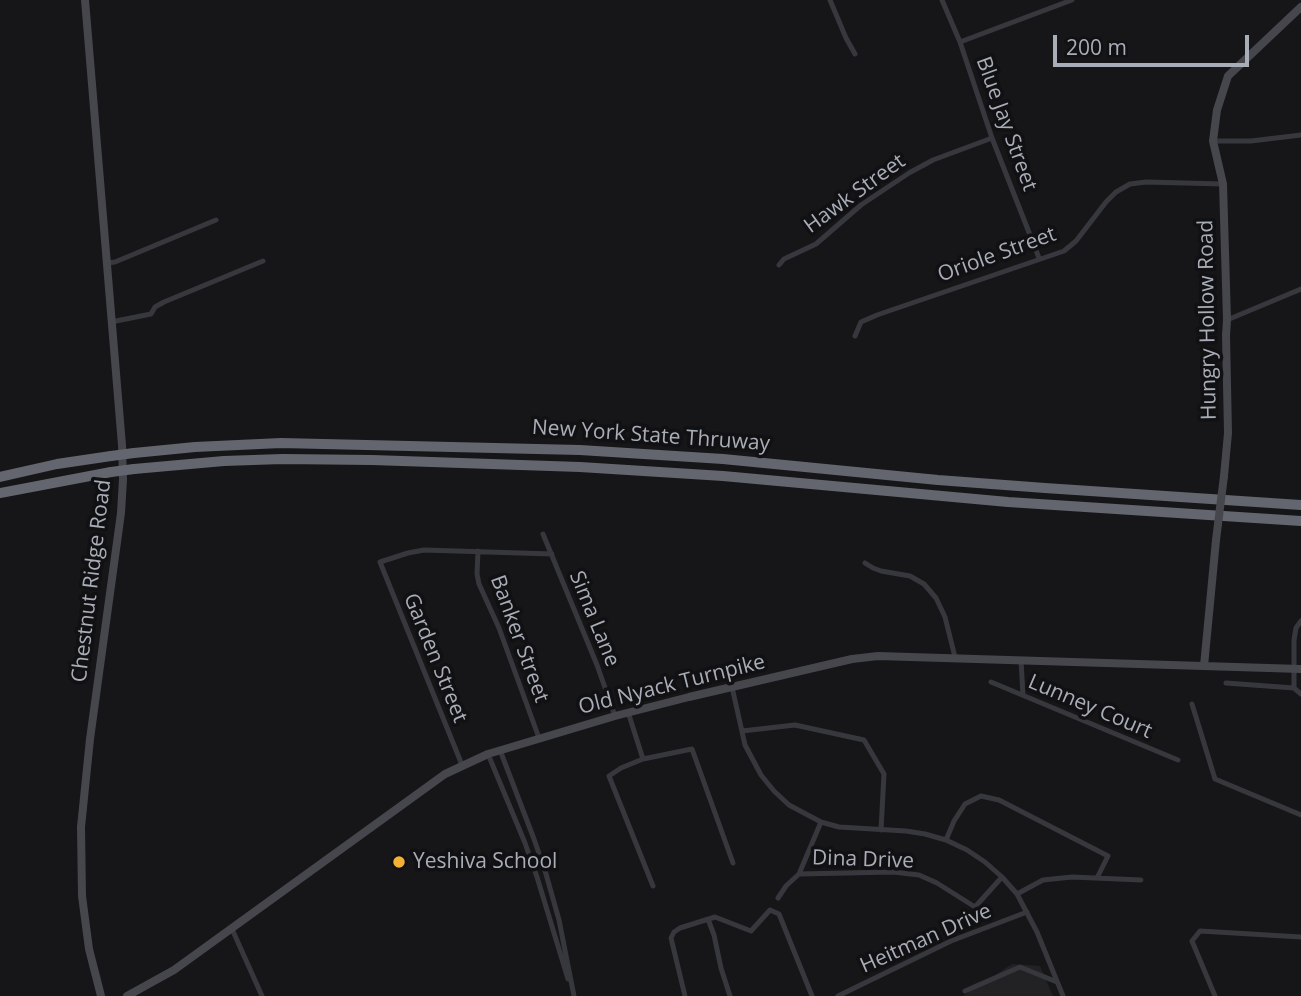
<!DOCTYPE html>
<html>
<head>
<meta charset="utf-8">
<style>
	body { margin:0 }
	#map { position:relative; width:1301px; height:996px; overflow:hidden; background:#161618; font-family:"Open Sans",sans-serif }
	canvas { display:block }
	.scale { position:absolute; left:1053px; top:35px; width:196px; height:32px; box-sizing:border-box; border:4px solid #a8adb8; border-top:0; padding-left:9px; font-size:21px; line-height:24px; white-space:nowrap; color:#a8adb8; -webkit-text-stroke:5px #111113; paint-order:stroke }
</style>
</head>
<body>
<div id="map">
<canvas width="1301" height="996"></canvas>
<div class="scale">200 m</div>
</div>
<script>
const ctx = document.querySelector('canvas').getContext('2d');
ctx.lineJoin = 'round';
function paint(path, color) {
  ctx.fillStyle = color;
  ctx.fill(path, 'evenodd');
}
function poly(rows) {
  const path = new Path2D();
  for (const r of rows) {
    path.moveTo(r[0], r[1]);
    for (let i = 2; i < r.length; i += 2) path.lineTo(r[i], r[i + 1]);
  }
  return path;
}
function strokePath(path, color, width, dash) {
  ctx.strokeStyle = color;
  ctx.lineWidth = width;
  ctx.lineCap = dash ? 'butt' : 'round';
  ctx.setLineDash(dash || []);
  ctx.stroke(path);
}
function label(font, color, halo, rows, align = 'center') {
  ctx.font = font + ' "Open Sans",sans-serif';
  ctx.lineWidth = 7;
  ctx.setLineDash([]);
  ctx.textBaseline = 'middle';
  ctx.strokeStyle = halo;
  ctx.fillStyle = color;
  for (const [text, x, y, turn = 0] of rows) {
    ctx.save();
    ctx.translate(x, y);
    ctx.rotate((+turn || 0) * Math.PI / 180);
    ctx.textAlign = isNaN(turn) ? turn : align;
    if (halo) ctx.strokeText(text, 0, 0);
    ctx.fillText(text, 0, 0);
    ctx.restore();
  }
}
paint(poly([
	[1012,964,1040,966,1053,996,963,996]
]), '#222225');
strokePath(poly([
	[830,0,846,38,855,54],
	[942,0,960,42,992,138,1039,258],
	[960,42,1072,0],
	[1213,141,1251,141,1301,135],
	[106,263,115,262,216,220],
	[779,265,784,259,816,244,861,205,909,173,933,160,992,138],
	[1227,320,1301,289],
	[111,322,151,314,155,307,164,302,263,261],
	[855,336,861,322,877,315,1064,251,1076,241,1106,202,1116,192,1130,184,1146,182,1223,184],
	[543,534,597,665,615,716],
	[478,551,477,574,479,584,499,628,539,738],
	[865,563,873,568,881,571,910,576,924,584,936,598,945,617,955,657],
	[1021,660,1023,695],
	[991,682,1178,760],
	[1226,683,1294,688,1301,694],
	[732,687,745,745,761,775,774,791,789,805,821,822,839,827,906,831,925,834,946,840,967,850,985,862,1002,877,1017,894,1037,932,1063,996],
	[1294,688,1294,640,1296,628,1301,621],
	[1192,704,1215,779,1301,815],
	[628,712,643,759],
	[742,731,795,725,864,740,884,774,881,830],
	[500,750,534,839,546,874,559,920,574,996],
	[488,754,525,843,537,877,568,979],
	[462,765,380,562,408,553,424,550,552,554],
	[821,822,799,874,893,872,919,875,937,883,975,907,1002,877],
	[946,840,954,821,965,804,981,796,999,800,1108,856,1097,878],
	[653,886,609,776,621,768,643,759,692,749,733,863],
	[1017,894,1043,880,1072,877,1141,880],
	[778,898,786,886,799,874],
	[708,919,714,935,721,968,730,996],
	[232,929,262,996],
	[965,991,1020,967,1057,982],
	[685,996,671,938,674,932,680,928,715,917,751,931,770,910,779,914,812,996],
	[838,996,951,941,1027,912],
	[1215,996,1192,941,1200,931,1301,937]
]), '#37383d', 5);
strokePath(poly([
	[85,0,122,445,123,479,121,513,90,739,81,827,82,896,89,949,101,996],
	[1224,476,1228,433,1226,335,1227,320,1223,184,1213,141,1217,110,1228,76,1301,7],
	[1204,666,1216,540],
	[127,996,174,970,445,774,488,754,615,716,689,697,852,659,878,656,1301,669]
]), '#45474d', 8);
strokePath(poly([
	[134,453,195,447,281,443,580,450,723,459,938,480,1045,488,1301,505],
	[134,469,224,461,282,459,372,460,580,467,723,476,1008,502,1301,521],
	[0,477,57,464,111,456],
	[0,493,111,472]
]), '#63666e', 10);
strokePath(poly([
	[1216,540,1224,476]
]), '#45474d', 8);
strokePath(poly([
	[111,456,134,453],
	[111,472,134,469]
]), '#63666e', 10);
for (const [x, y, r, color] of [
	[399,862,7,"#f2b134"]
]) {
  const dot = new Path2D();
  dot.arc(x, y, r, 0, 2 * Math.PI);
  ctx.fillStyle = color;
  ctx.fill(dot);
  strokePath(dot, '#111113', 2.5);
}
label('21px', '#a8adb8', '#111113', [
	["Blue Jay Street",1006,124,70],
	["Hawk Street",855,194,-36],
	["Oriole Street",997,255,-20],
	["Hungry Hollow Road",1208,320,-91],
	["New York State Thruway",651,436,4],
	["Chestnut Ridge Road",92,581,-83],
	["Sima Lane",594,619,68],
	["Banker Street",519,639,70],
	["Garden Street",435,658,68],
	["Old Nyack Turnpike",672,685,-14],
	["Lunney Court",1090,707,23],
	["Dina Drive",863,860,2],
	["Heitman Drive",926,939,-24]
]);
label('21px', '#a8adb8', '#111113', [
	["Yeshiva School",413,862]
], 'left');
</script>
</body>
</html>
